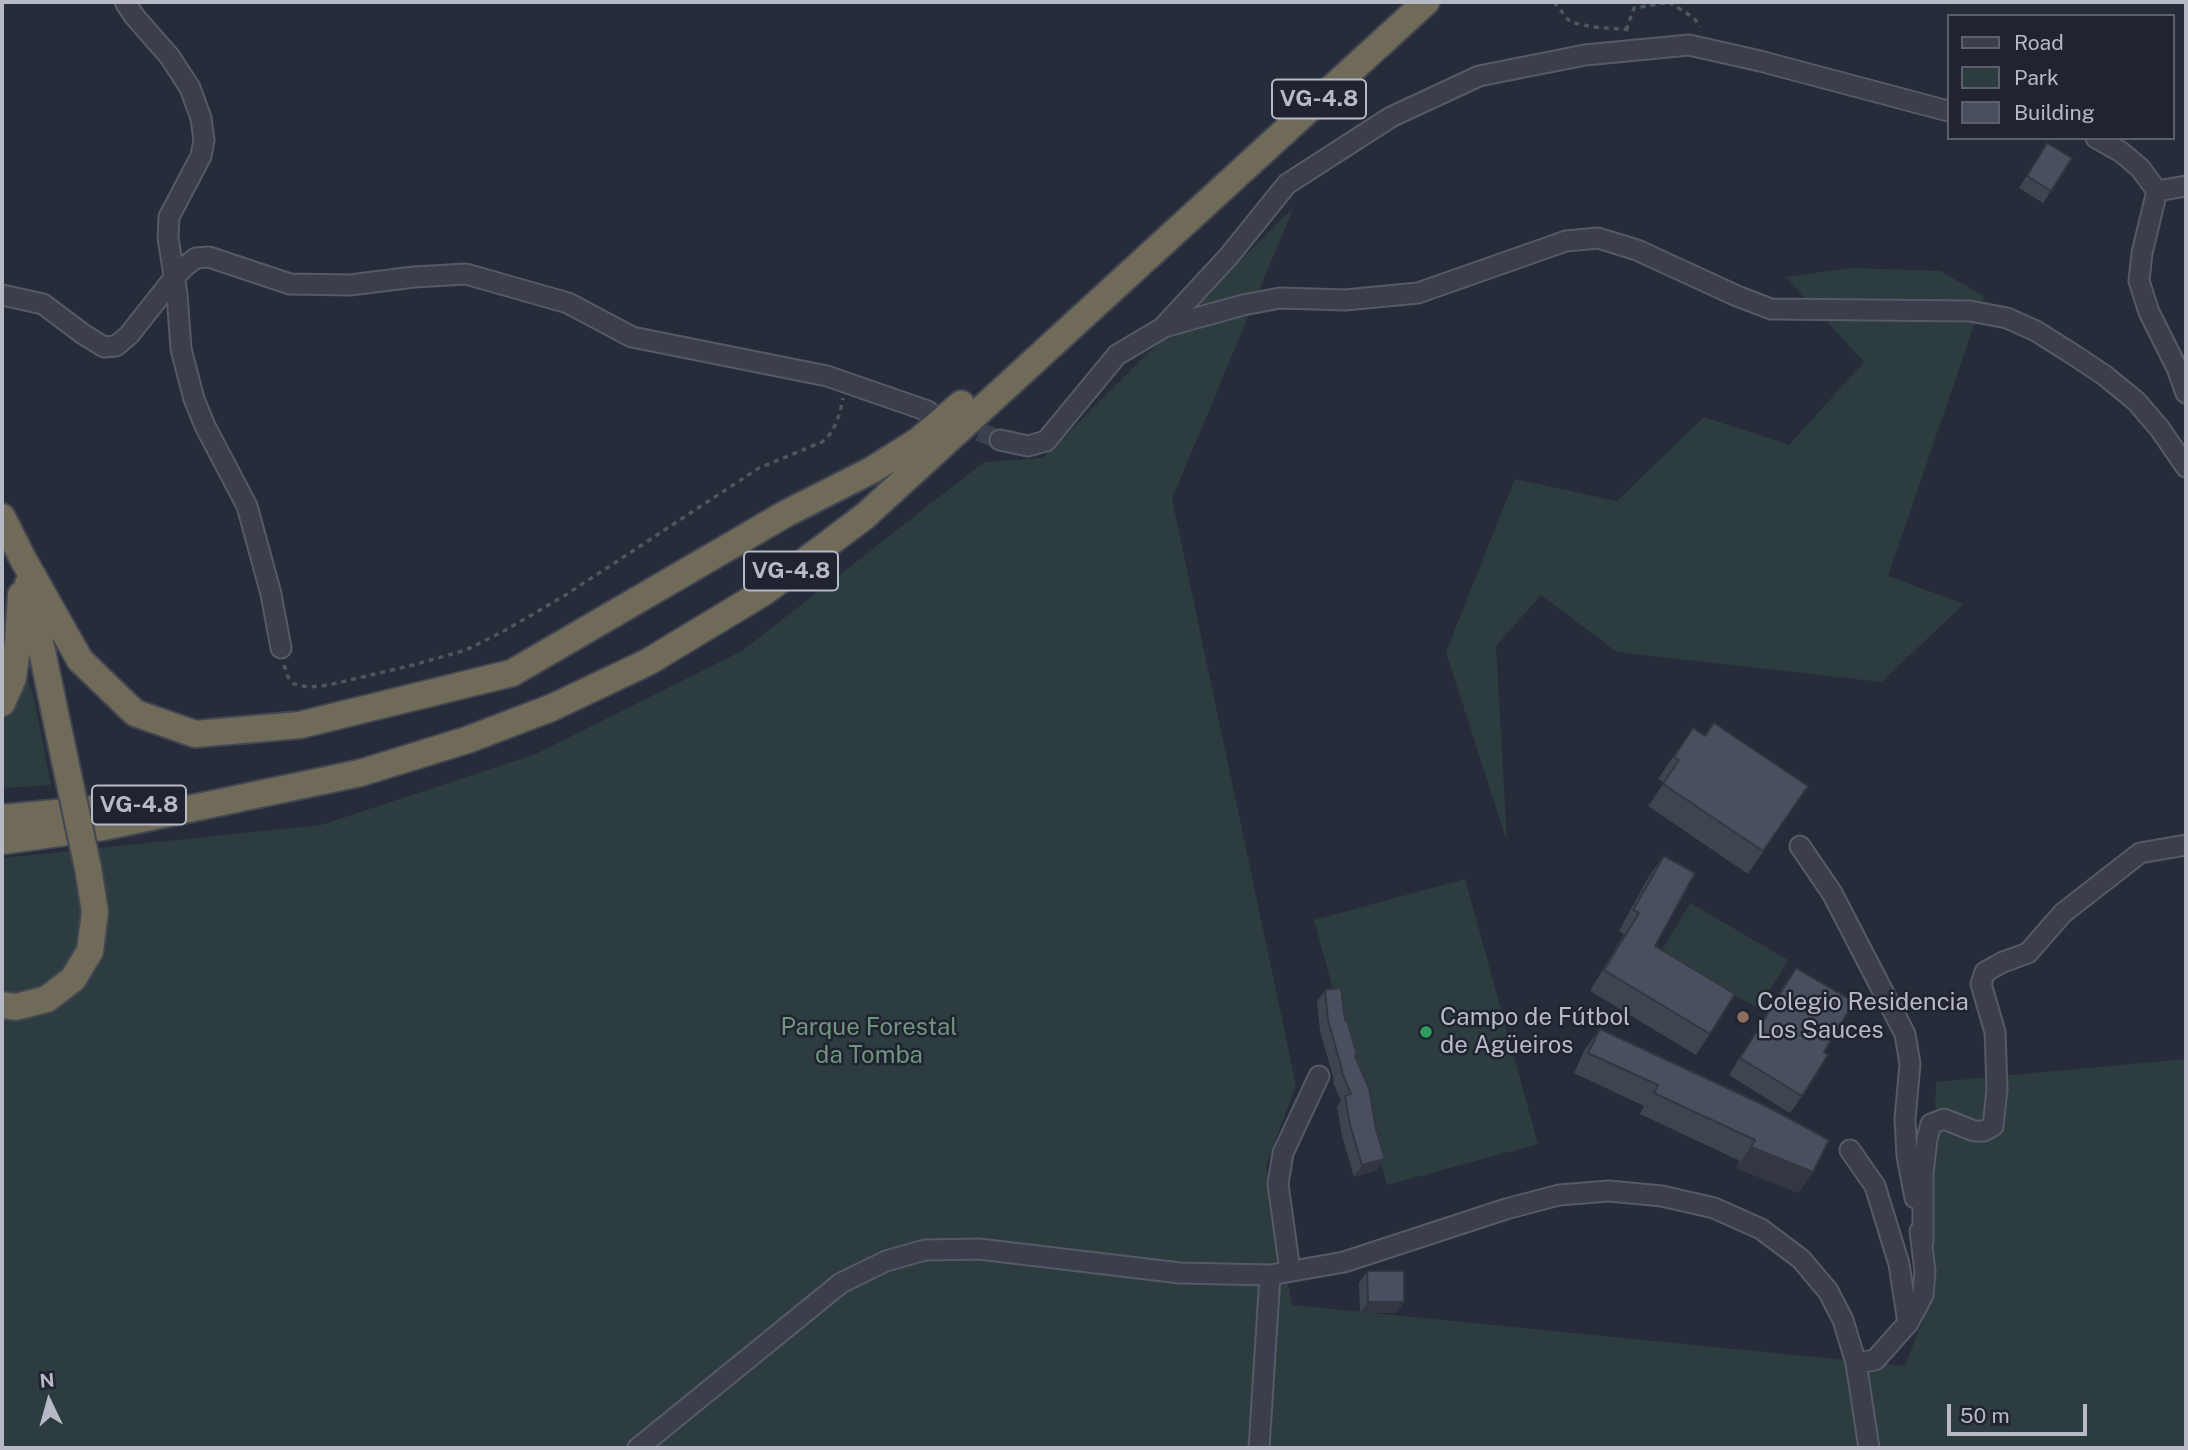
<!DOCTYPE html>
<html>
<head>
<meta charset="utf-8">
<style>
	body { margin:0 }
	#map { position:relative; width:2188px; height:1450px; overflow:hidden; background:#272c3a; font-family:"Public Sans",sans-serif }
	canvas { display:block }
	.frame { position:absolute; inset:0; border:4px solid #b6bac6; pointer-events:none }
	.legend { position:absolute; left:1947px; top:14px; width:228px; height:126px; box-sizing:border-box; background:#1f2430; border:2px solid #5b606c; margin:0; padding:9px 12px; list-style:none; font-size:21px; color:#b6bac6 }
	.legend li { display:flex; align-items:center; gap:14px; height:35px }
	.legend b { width:35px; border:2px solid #5b606c }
	.north { position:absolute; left:14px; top:1366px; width:70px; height:70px; -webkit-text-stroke:5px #1f2430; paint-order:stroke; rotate:355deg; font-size:19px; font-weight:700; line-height:28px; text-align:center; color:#b6bac6 }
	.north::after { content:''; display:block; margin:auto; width:24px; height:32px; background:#b6bac6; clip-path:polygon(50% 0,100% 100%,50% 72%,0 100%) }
	.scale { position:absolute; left:1947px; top:1404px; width:140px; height:32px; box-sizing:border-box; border:4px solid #b6bac6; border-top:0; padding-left:9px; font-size:21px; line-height:24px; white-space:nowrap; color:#b6bac6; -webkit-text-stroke:5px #1f2430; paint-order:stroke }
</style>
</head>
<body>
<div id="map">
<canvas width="2188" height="1450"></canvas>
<div class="frame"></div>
<ul class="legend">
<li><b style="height:9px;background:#3a3f4b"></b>Road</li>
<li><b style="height:19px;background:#2d3c3f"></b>Park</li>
<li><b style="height:19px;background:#494f5e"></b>Building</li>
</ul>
<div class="north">N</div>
<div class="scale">50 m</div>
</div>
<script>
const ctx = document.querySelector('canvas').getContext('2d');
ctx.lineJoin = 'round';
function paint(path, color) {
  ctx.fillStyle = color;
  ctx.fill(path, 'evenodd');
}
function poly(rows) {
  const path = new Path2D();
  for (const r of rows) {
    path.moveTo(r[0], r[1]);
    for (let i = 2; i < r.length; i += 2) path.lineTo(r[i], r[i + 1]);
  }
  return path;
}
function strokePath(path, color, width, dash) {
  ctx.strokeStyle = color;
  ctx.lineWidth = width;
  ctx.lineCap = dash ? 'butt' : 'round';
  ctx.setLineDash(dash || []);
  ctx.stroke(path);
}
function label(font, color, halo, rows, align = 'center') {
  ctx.font = font + ' "Public Sans",sans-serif';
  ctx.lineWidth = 5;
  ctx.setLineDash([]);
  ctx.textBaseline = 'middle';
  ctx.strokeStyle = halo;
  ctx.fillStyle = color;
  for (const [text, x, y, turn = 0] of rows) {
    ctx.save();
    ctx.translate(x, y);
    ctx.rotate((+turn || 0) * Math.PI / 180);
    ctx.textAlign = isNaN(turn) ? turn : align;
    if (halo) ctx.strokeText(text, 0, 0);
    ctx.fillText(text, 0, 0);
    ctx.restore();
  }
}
paint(poly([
	[1294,207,1172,499,1296,1085,1266,1166,1292,1305,1905,1366,1931,1299,1936,1082,2186,1059,2186,1448,2,1448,2,858,321,825,536,754,742,651,984,462,1043,458],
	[1851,268,1940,271,1984,296,1888,576,1964,604,1881,682,1617,652,1541,595,1496,646,1507,842,1446,652,1515,479,1617,501,1704,417,1789,445,1864,362,1786,277],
	[2,606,34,698,51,785,2,788],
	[1465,879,1538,1144,1387,1185,1314,920],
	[1690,903,1788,960,1759,1009,1661,952]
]), '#2d3c3f');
strokePath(poly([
	[952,421,1000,440]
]), '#3c414f', 19, [19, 10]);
const minor = poly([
	[125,2,135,17,170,57,190,88,201,118,204,140,201,156,169,217,168,238,177,294,181,349,194,399,205,426,247,506,271,594,281,648],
	[2096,138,2121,152,2140,168,2157,191,2142,253,2139,281,2149,312,2177,368,2186,393],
	[2157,191,2186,186],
	[2,295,43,304,83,334,104,347,116,346,129,335,174,278,184,267,196,258,209,257,290,284,350,285,414,277,466,274,568,303,632,337,827,376,928,411],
	[1164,326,1229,256,1287,184,1391,117,1479,76,1585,55,1689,45,1760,61,1948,111],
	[1000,440,1028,446,1046,441,1117,355,1164,327,1243,305,1280,298,1345,300,1418,293,1566,241,1598,238,1637,250,1737,296,1771,309,1970,311,2007,318,2036,331,2074,355,2104,375,2136,401,2160,429,2186,467],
	[1800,846,1832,893,1905,1034,1910,1064,1905,1119,1907,1156,1915,1198],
	[1850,1150,1875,1186,1899,1264,1908,1323],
	[1923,1242,1923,1174,1927,1139,1931,1124,1944,1119,1974,1131,1984,1131,1993,1126,1997,1089,1995,1032,1981,984,1985,972,2003,962,2028,953,2063,913,2140,853,2186,845],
	[1290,1271,1278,1184,1283,1153,1319,1076],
	[1856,1363,1875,1360,1908,1323,1923,1295,1925,1271,1920,1231],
	[638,1448,841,1283,886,1261,925,1250,979,1249,1180,1273,1270,1275,1344,1262,1506,1209,1559,1195,1609,1191,1662,1196,1714,1208,1761,1229,1801,1259,1828,1291,1843,1320,1856,1363,1869,1448],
	[1259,1448,1270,1275]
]);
const highway = poly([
	[2,517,23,559,80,660,135,713,195,734,300,725,512,673,787,513,872,470,918,441,961,404],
	[28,584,65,761],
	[2,703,13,678,18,641,21,595],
	[2,818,139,805],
	[2,841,103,827,360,773,467,740,551,708,648,662,764,592,865,516,1426,2],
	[2,1005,16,1007,47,999,73,979,90,951,95,912,88,868]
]);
strokePath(minor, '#555a66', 23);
strokePath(highway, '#424753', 30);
strokePath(poly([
	[1554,2,1570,22,1593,27,1632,30],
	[1669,2,1694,18,1700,27],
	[1626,30,1634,8,1670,2],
	[284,665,288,677,294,684,308,687,329,685,413,665,466,650,502,632,564,596,759,468,822,442,832,432,840,413,843,398]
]), '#4b585d', 3.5, [5, 5]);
strokePath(minor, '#3a3f4b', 19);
strokePath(highway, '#706a59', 26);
const highwayBridge = poly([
	[65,761,88,868]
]);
strokePath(highwayBridge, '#424753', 30, []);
strokePath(highwayBridge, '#706a59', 26);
paint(poly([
	[2047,143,2051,191,2043,203,2019,188],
	[1693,728,1704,736,1808,786,1748,874,1648,806,1664,783,1658,779],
	[1664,856,1655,946,1710,1034,1696,1055,1590,991,1624,934,1619,931,1649,876],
	[1796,968,1824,1052,1802,1096,1790,1113,1729,1075,1784,985],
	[1325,990,1345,1020,1357,1055,1356,1058,1377,1170,1354,1177,1342,1136,1337,1107,1341,1101,1333,1082,1334,1080,1320,1031,1317,1001],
	[1600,1029,1770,1108,1799,1193,1736,1168,1740,1161,1640,1114,1644,1106,1574,1073,1585,1049],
	[1367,1271,1404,1302,1396,1313,1360,1313,1359,1283]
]), '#3f4451');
paint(poly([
	[1751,1147,1813,1172,1799,1193,1736,1168],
	[1385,1159,1377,1170,1354,1177,1362,1165],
	[1368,1302,1404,1302,1396,1313,1360,1313]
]), '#333742');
const building = poly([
	[2047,143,2072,158,2051,191,2027,176,2047,143],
	[1714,723,1808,786,1763,851,1663,784,1679,760,1674,757,1693,728,1705,736,1714,723],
	[1664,856,1695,873,1655,946,1735,994,1710,1034,1604,970,1639,913,1633,910,1664,856],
	[1796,968,1854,1002,1824,1052,1828,1055,1802,1096,1740,1058,1796,968],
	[1341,988,1345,1020,1347,1020,1357,1055,1355,1056,1369,1088,1376,1129,1385,1159,1362,1165,1350,1125,1345,1096,1351,1094,1341,1070,1342,1070,1328,1020,1325,990,1341,988],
	[1600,1029,1770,1108,1829,1140,1813,1172,1751,1147,1755,1140,1654,1093,1658,1085,1588,1053,1600,1029],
	[1367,1271,1404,1271,1404,1302,1368,1302,1367,1271]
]);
paint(building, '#494f5e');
strokePath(building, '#333742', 2);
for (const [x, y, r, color] of [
	[1743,1017,7,"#8d6e63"],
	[1426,1032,7,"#2e9e5b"]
]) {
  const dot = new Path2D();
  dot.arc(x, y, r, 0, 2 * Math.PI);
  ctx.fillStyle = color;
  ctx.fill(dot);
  strokePath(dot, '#1f2430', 2.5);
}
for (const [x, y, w] of [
	[1319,99,94],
	[791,571,94],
	[139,805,94]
]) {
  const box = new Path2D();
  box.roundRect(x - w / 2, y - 19.5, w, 39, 5);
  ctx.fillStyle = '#1f2430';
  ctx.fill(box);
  strokePath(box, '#b6bac6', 2);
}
label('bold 23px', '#b6bac6', null, [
	["VG-4.8",1319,99],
	["VG-4.8",791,571],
	["VG-4.8",139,805]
]);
label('24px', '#b6bac6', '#1f2430', [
	["Colegio Residencia",1757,1003],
	["Los Sauces",1757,1031],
	["Campo de Fútbol",1440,1018],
	["de Agüeiros",1440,1046]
], 'left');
label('24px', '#70947e', '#1f2430', [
	["Parque Forestal",869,1028],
	["da Tomba",869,1056]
]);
</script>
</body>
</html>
